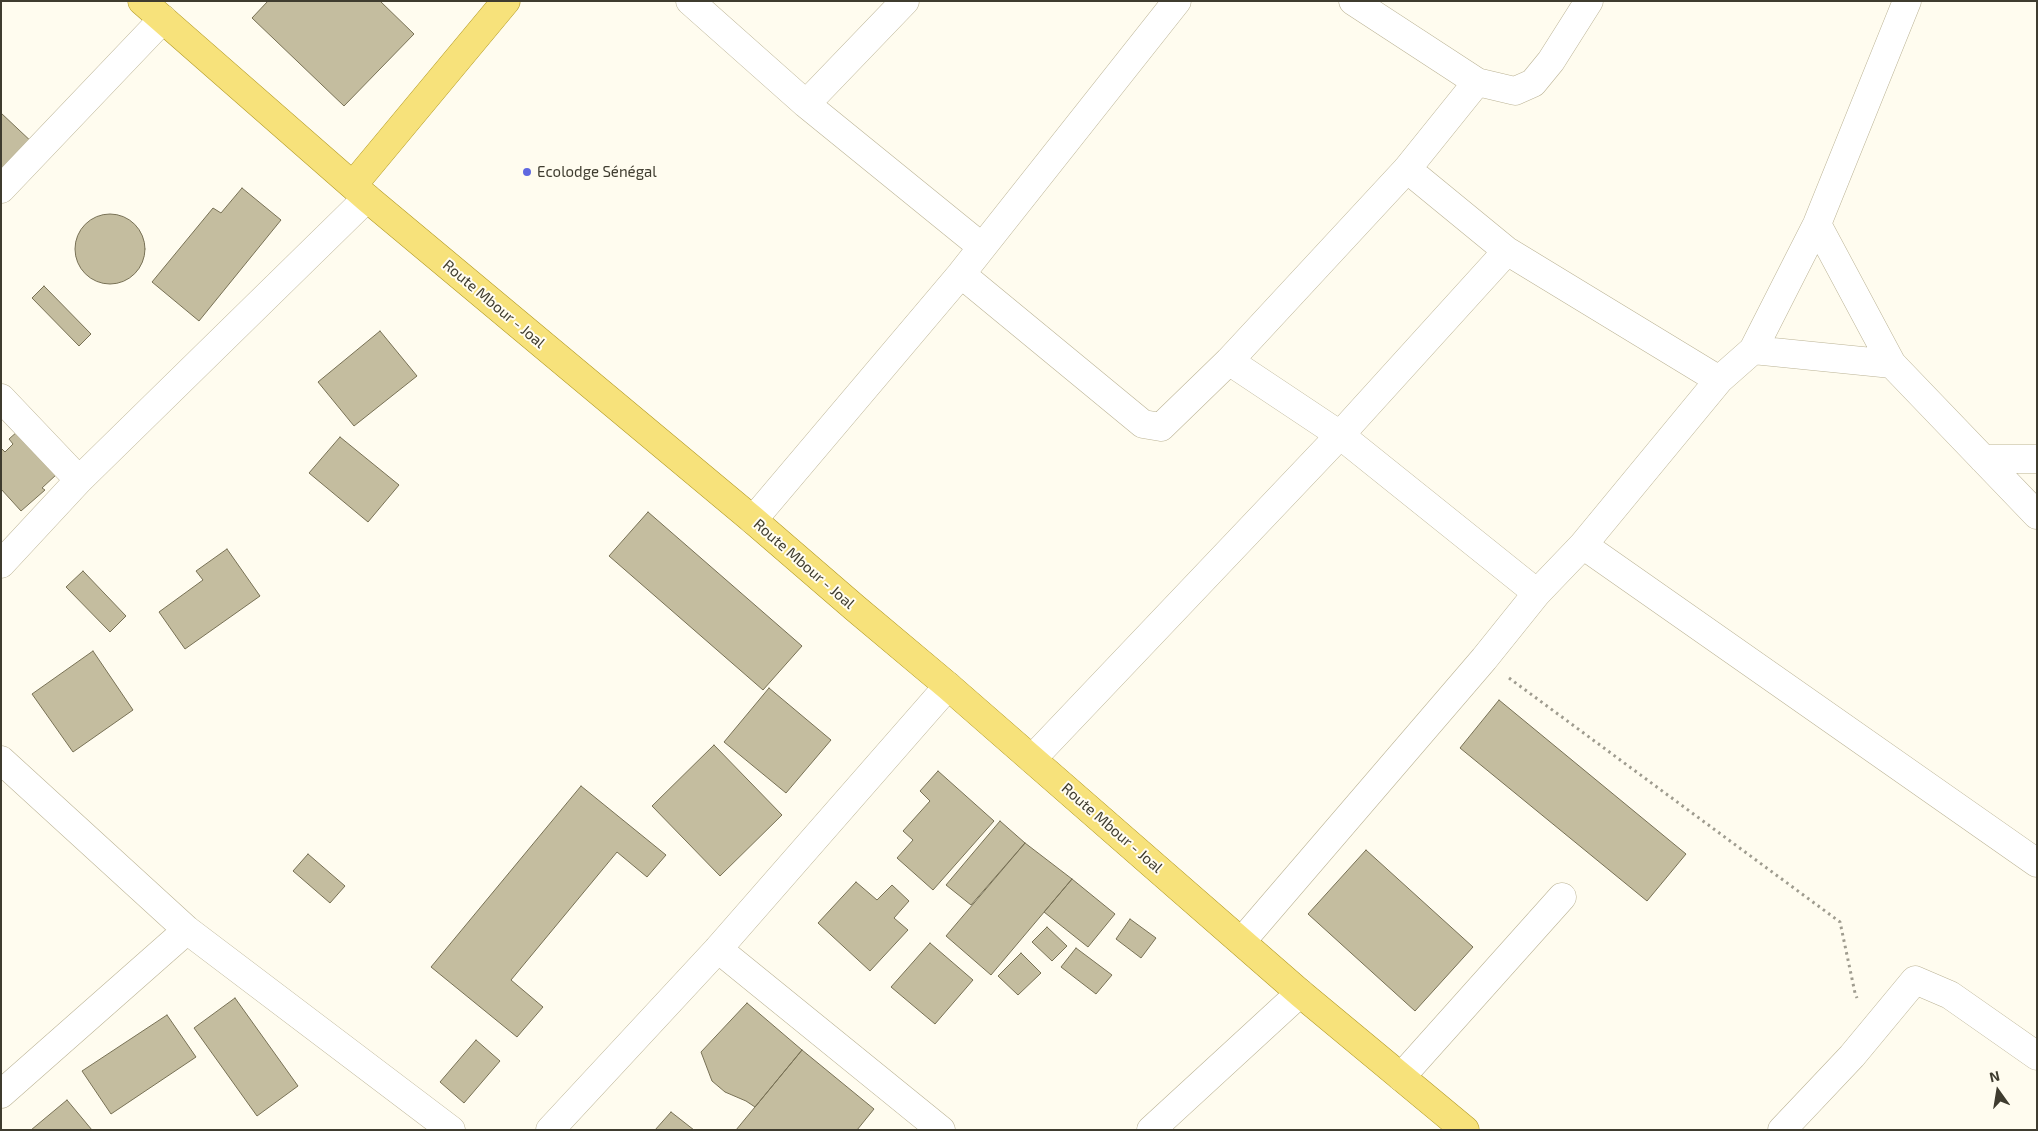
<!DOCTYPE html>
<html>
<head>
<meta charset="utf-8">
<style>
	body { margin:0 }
	#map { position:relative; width:2038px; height:1131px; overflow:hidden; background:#fffcef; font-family:"Exo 2",sans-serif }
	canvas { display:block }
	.frame { position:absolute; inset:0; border:2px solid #3f3c2f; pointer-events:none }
	.north { position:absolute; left:1973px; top:1066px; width:50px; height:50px; -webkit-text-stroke:4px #fffcef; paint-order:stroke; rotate:347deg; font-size:14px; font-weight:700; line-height:20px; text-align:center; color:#3f3c2f }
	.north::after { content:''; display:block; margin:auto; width:18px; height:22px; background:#3f3c2f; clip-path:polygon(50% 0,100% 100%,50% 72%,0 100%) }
</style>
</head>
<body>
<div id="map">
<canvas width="2038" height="1131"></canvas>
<div class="frame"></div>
<div class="north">N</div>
</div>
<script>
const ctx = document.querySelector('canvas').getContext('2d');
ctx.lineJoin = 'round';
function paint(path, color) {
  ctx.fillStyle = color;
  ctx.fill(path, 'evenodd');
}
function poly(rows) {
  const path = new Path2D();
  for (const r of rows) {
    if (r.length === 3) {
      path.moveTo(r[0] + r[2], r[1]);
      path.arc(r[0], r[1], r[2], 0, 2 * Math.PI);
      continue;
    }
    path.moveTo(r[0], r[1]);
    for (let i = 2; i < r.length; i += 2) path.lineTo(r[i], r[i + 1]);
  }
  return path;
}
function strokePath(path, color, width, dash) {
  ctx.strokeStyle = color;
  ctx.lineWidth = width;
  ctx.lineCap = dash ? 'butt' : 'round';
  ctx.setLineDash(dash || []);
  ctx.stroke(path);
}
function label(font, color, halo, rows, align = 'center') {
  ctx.font = font + ' "Exo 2",sans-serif';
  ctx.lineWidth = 4;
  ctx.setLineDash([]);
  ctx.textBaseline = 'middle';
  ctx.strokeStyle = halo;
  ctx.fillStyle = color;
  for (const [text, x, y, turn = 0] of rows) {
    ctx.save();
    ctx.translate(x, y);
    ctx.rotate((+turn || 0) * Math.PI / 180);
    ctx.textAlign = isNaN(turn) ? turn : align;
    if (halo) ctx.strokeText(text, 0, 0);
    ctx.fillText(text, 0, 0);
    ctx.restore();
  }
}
const building = poly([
	[268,1,380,1,414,34,344,106,252,18,268,1],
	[1,113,35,145,1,180,1,113],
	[242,188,281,220,199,321,152,282,213,208,221,213,242,188],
	[110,249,35],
	[44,286,91,334,79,346,32,298,44,286],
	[380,331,417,376,354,426,318,382,380,331],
	[18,431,57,474,42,488,45,490,21,511,1,489,1,448,5,452,13,444,9,439,18,431],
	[340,437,399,485,368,522,309,473,340,437],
	[648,512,802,646,763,690,609,556,648,512],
	[227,549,260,596,185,649,159,612,203,580,196,571,227,549],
	[83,571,126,616,110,632,66,587,83,571],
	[93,651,133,710,73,752,32,694,93,651],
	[769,688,831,740,786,793,724,742,769,688],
	[1499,700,1686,854,1647,901,1460,748,1499,700],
	[714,745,782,815,720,876,652,806,714,745],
	[938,771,994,821,933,890,897,858,913,840,903,831,930,801,920,791,938,771],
	[581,786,666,855,647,877,617,852,511,980,543,1007,517,1037,431,967,581,786],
	[1000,821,1025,843,971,905,946,885,1000,821],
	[1025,843,1072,879,991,975,946,936,1025,843],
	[1366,850,1473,947,1415,1011,1308,914,1366,850],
	[308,854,345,886,330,903,293,871,308,854],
	[1072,879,1115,914,1088,947,1044,912,1072,879],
	[856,882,877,900,892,885,909,901,894,918,908,930,870,971,818,923,856,882],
	[1130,919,1156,938,1141,958,1116,939,1130,919],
	[1047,927,1067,946,1052,961,1032,942,1047,927],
	[930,943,973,980,935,1024,891,987,930,943],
	[1076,948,1112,975,1096,994,1061,967,1076,948],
	[1021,953,1041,973,1018,995,998,976,1021,953],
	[235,998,298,1086,257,1116,194,1028,235,998],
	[747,1003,802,1050,755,1107,746,1101,725,1092,712,1081,701,1052,747,1003],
	[167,1015,196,1057,111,1114,82,1071,167,1015],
	[476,1040,500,1061,464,1103,440,1082,476,1040],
	[802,1050,874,1109,857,1130,736,1130,802,1050],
	[67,1100,92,1130,31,1130,67,1100],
	[671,1112,694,1130,655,1130,671,1112]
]);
paint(building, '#c4bd9f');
strokePath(building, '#787155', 1);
const minor = poly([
	[690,1,806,104,982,247],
	[1353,1,1477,82,1515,91,1533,83,1551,61,1589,1],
	[806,104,905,1],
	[1407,169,1507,251,1719,380],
	[1,189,163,19],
	[1817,224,1892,364],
	[961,274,1143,424,1161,427,1229,361,1407,169,1477,82],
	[1753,350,1892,364,2037,515],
	[1229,361,1340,435,1537,593],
	[1,398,79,480],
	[1983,459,2037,459],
	[753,520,961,274,1177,1],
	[1583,545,2037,863],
	[1,564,79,480,367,198],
	[1032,759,1340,435,1507,251],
	[1,760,187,930,451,1130],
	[1242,941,1484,659,1537,593,1583,545,1719,380,1753,350,1817,224,1907,1],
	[718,949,941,1130],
	[1401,1077,1562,897],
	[1,1094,187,930],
	[550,1130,718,949,948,686],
	[1151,1130,1300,993],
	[1782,1130,1852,1056,1915,980,1950,995,2037,1056]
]);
const major = poly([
	[142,1,367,198,753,520,855,608,948,686,1300,993,1465,1130],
	[353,185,506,1]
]);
strokePath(minor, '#bbb395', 29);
strokePath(major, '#b39b27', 29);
strokePath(poly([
	[1509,678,1840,922,1855,993,1857,998]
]), '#9f9c8f', 3, [2.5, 4]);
strokePath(minor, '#fff', 28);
strokePath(major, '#f7e27b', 28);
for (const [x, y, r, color] of [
	[527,172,5,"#5f68e0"]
]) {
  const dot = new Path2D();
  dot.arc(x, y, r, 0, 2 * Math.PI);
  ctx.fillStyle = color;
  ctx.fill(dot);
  strokePath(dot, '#fffcef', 2);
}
label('15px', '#3f3c2f', '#fffcef', [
	["Ecolodge Sénégal",537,172]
], 'left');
label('15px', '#3f3c2f', '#fffcef', [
	["Route Mbour - Joal",494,304,40],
	["Route Mbour - Joal",804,564,41],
	["Route Mbour - Joal",1112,828,41]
]);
</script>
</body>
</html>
